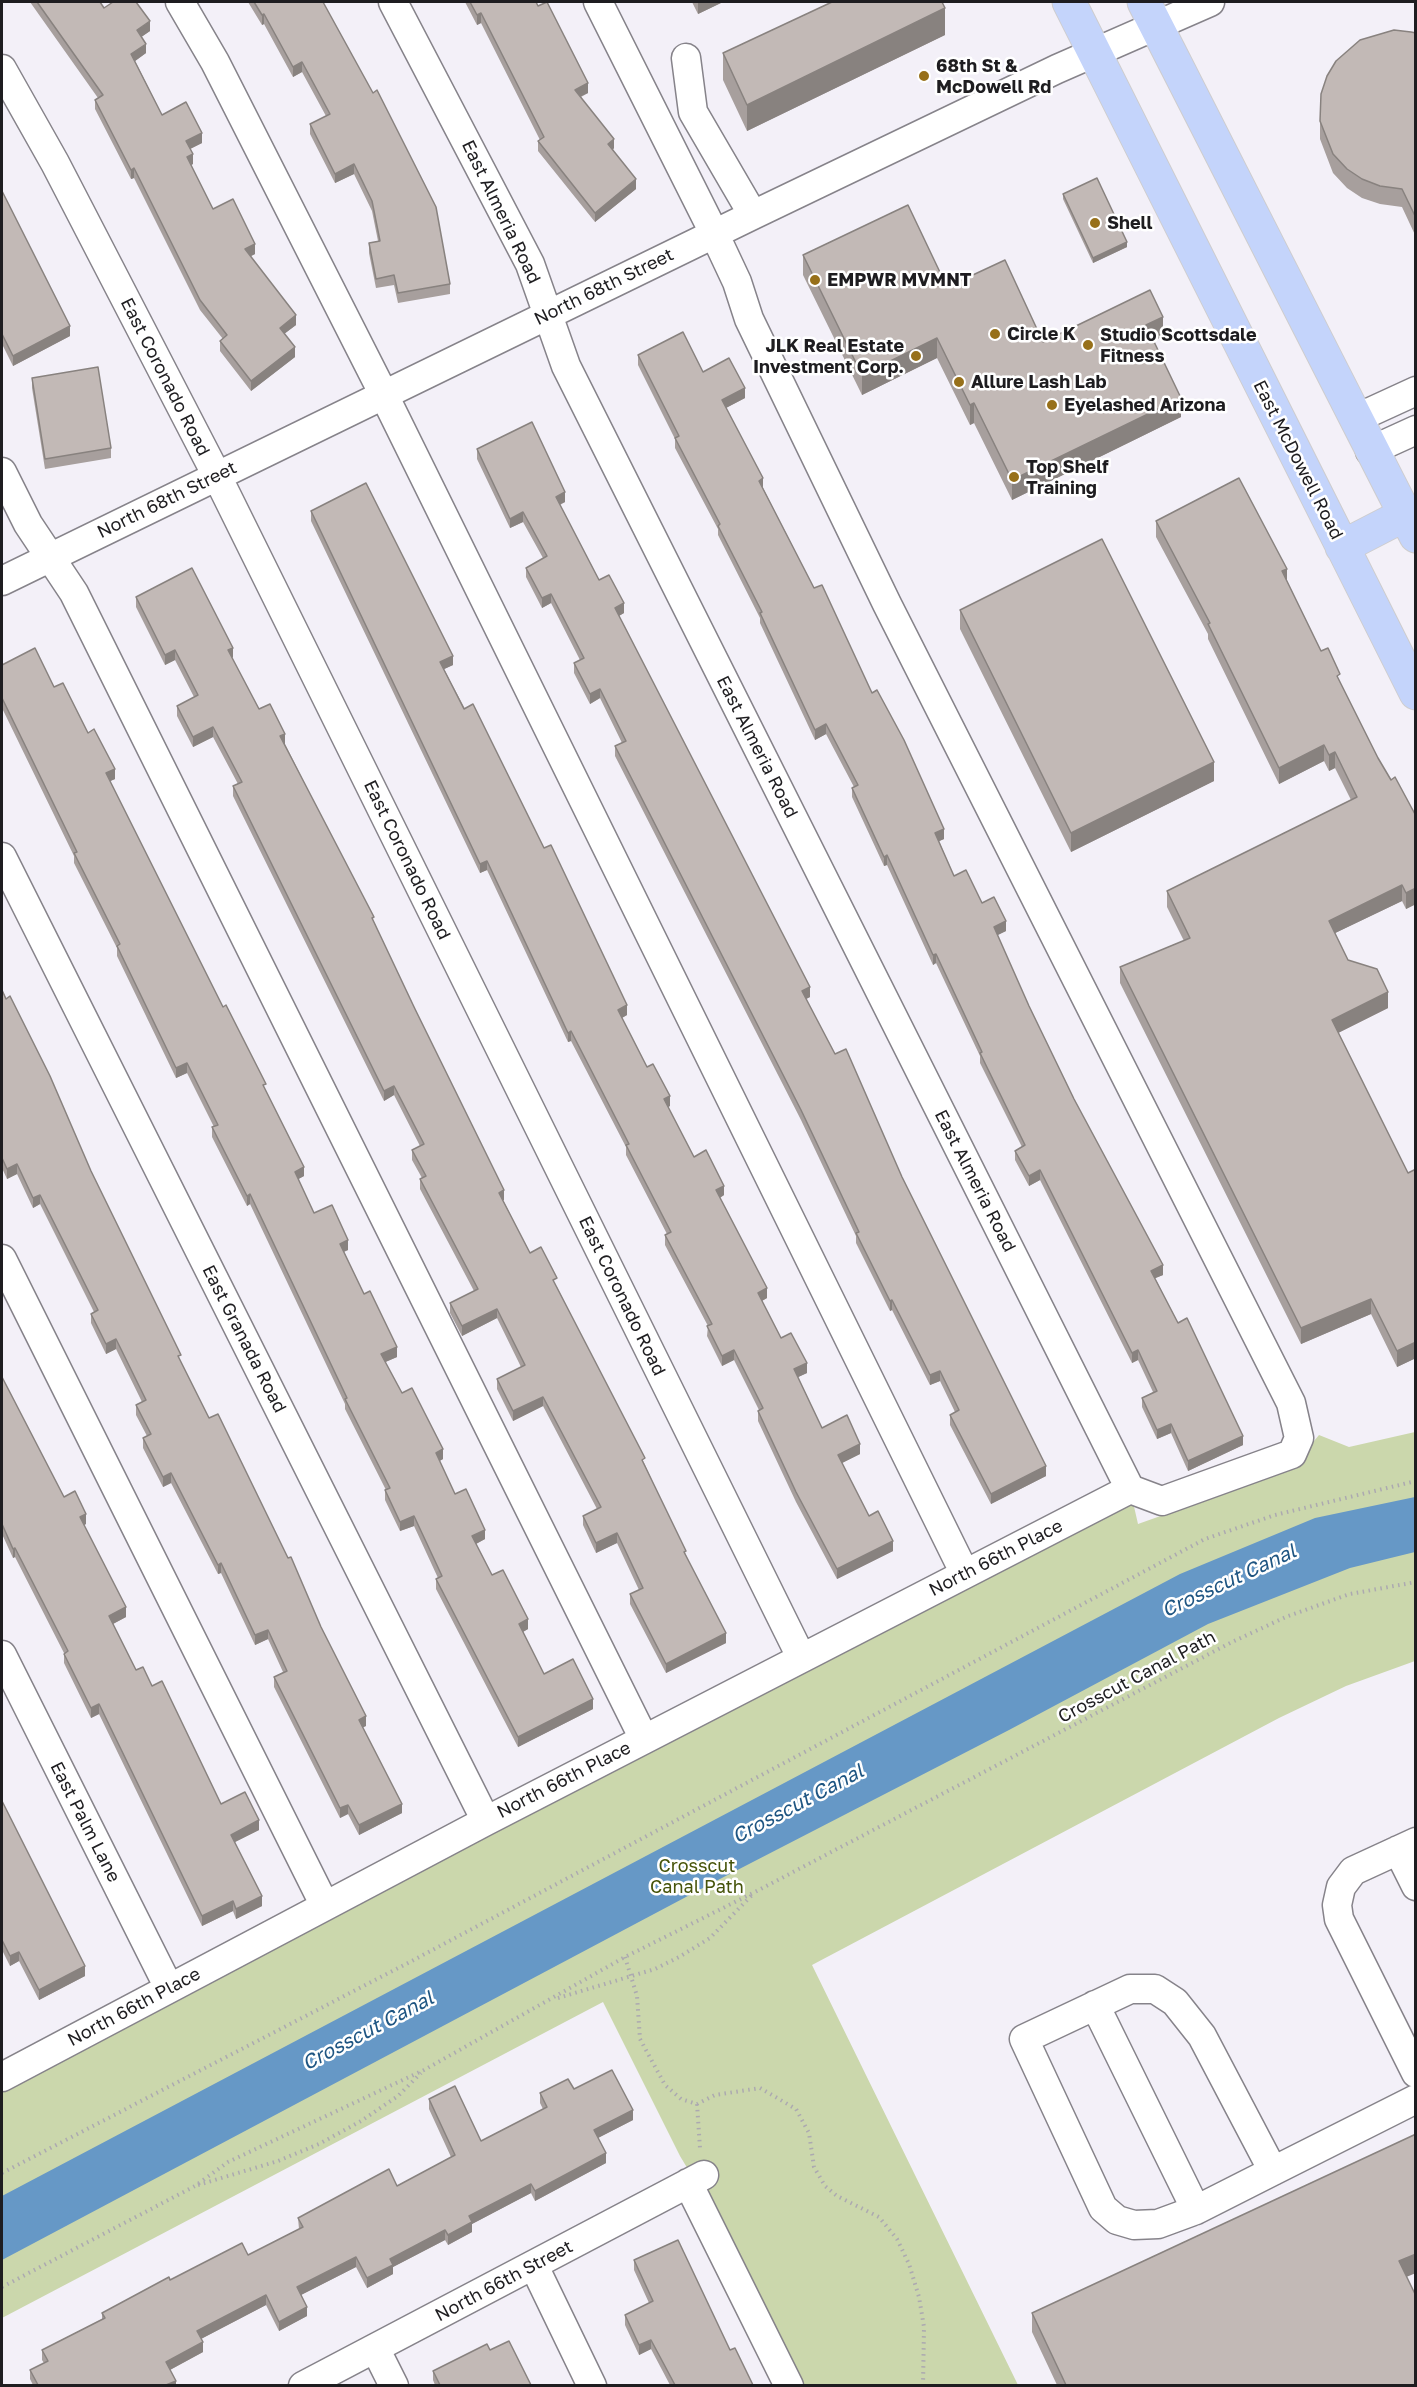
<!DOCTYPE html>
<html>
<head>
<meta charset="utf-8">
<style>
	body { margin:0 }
	#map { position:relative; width:1417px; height:2387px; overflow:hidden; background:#f3f0f8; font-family:"Golos Text",sans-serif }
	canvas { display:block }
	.frame { position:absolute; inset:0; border:3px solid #1e1d20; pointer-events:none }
</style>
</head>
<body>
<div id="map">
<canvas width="1417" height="2387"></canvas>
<div class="frame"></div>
</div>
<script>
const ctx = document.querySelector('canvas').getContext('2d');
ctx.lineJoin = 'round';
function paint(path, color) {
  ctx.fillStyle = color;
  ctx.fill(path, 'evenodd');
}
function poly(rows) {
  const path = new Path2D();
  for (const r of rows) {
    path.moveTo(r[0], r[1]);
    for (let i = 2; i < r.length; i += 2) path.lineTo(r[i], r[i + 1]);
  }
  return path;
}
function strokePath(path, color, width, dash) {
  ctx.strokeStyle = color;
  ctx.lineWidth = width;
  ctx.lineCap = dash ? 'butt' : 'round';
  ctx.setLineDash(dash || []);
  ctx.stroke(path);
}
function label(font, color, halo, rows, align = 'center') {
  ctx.font = font + ' "Golos Text",sans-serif';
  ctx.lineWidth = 5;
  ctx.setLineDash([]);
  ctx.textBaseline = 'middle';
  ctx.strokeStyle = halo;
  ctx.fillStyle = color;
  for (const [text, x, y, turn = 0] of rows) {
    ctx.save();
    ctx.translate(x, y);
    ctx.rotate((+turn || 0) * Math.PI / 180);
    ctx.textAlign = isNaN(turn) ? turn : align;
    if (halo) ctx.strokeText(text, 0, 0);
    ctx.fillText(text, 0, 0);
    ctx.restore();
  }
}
paint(poly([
	[1415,1432,1415,1661,1346,1686,1279,1718,812,1965,1018,2385,799,2385,718,2219,680,2156,603,2002,2,2318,2,2077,1130,1489,1138,1524,1290,1470,1319,1435,1349,1447]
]), '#cbd7ac');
paint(poly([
	[1415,1497,1415,1552,1350,1568,1208,1624,1009,1730,718,1880,2,2260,2,2196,1180,1574,1315,1518]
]), '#6698c6');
const minor = poly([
	[180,2,215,62,383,393,965,1574],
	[393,2,530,264,566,366,1130,1489],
	[598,2,714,233,737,282,749,319,887,604,1291,1403,1299,1438,1292,1454,1162,1501,1130,1489],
	[686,58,693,112,753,215],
	[2,69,55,163,217,476,801,1657],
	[1355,419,1416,391],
	[1370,451,1416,430],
	[2,472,28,524,74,593,644,1739],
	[2,581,753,215,1057,69,1210,2],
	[2,857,486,1821],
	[2,1259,325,1906],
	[2,1655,169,1988],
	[1416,1842,1353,1871,1341,1887,1337,1905,1339,1919,1416,2073],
	[1398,1850,1416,1886],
	[1095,2005,1196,2210],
	[2,2077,486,1821,1130,1489],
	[1273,2171,1202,2036,1175,2002,1155,1989,1130,1989,1024,2039,1103,2208,1117,2220,1134,2225,1158,2224,1196,2210,1273,2171,1416,2099],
	[688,2183,789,2386],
	[534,2266,592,2386],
	[375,2348,394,2386],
	[303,2386,704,2175]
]);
const major = poly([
	[1069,2,1416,693],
	[1144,2,1416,536],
	[1342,547,1404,515]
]);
strokePath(minor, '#86838a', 31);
strokePath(major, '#cecdce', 35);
strokePath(poly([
	[625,1957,637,1996,640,2039,665,2085,681,2099,697,2104,715,2095,760,2088,796,2109,809,2133,814,2167,825,2186,837,2196,879,2217,897,2239,909,2264,919,2297,924,2327,923,2386],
	[558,1998,655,1969,679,1957,710,1938,753,1894],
	[697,2104,700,2148],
	[2,2173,408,1963,1205,1539,1275,1515,1416,1481],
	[198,2185,278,2161,319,2144,361,2121,398,2096,421,2073],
	[2,2287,195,2186,228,2162,424,2070,625,1957,755,1892,1232,1642,1288,1616,1350,1594,1416,1582]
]), '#aca9b0', 4, [1.5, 4.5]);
strokePath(minor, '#fff', 28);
strokePath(major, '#c4d4fb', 33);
paint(poly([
	[30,2,100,2,104,8,150,31,141,37,146,53,135,61,162,115,202,143,190,149,193,164,191,165,213,209,255,254,251,256,296,325,284,334,295,357,251,391,220,351,220,341,223,339,200,310,134,178,131,179,95,109,95,100,98,98],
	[248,2,323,2,450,284,450,294,398,303,394,285,376,288,369,253,369,243,378,241,372,211,354,174,335,183,310,134,310,124,326,116,302,72,293,77,264,24,262,25],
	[465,2,536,2,588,93,581,97,614,148,613,150,636,189,595,222,538,151,538,141,540,140,481,23,477,25],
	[692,2,723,2,698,14],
	[1416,33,1416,237,1402,207,1380,204,1362,198,1347,188,1333,173,1320,139,1320,121],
	[945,35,747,131,723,80,723,53],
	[2,191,70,336,13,366,2,344],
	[1063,194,1127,247,1093,263,1063,199],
	[803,255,947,287,1043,342,1163,336,1153,341,1181,417,1012,500,974,423,970,425,937,358,862,395,803,275],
	[638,355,703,372,745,398,726,408,763,488,814,588,872,693,944,839,939,841,954,876,982,903,1006,931,997,935,1029,1006,1074,1099,1163,1275,1155,1278,1178,1323,1243,1445,1188,1471,1171,1433,1157,1439,1142,1407,1142,1398,1153,1392,1138,1360,1132,1363,1040,1180,1029,1186,1015,1160,1015,1151,1022,1147,980,1063,980,1056,936,963,933,965,887,865,884,866,852,797,852,788,854,787,826,734,815,740,760,623,760,618,718,535,718,529,675,448,675,439,638,365],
	[32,378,111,448,111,458,45,469,32,388],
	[477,449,565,502,560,505,599,580,624,613,619,616,810,997,806,999,835,1054,902,1177,1046,1476,991,1504,950,1425,950,1415,955,1412,940,1381,930,1385,892,1310,890,1311,856,1243,856,1236,801,1120,615,756,615,746,622,743,600,698,590,704,574,673,574,663,580,660,551,603,542,608,526,577,526,568,543,558,523,522,510,528,477,459],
	[311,511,453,665,444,669,627,1015,622,1018,647,1067,670,1106,668,1107,694,1157,724,1195,720,1198,767,1298,762,1301,781,1338,807,1373,798,1377,822,1428,860,1454,842,1463,869,1516,893,1551,837,1579,796,1502,758,1421,758,1411,759,1410,734,1360,722,1366,707,1336,708,1326,665,1245,665,1235,667,1234,626,1155,626,1147,571,1041,568,1042,487,870,480,873,311,521],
	[1156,521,1287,581,1321,651,1340,682,1378,758,1391,780,1416,816,1416,904,1406,909,1402,901,1335,933,1348,960,1388,1008,1338,1033,1408,1173,1416,1169,1416,1358,1397,1367,1371,1314,1301,1344,1120,983,1120,967,1184,941,1167,907,1167,891,1351,800,1335,768,1329,771,1324,761,1279,784,1208,639,1208,634,1156,537],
	[136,597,233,657,232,658,259,709,285,744,374,922,504,1200,503,1200,530,1253,557,1287,645,1465,726,1643,666,1673,630,1604,630,1594,639,1590,617,1543,596,1553,583,1525,583,1516,597,1509,543,1406,513,1421,497,1389,497,1379,521,1367,497,1318,462,1336,450,1313,450,1303,474,1291,420,1189,420,1179,422,1178,412,1160,412,1150,420,1146,394,1095,384,1101,233,796,233,786,238,784,213,737,193,747,177,716,177,706,194,697,175,660,165,665,136,607],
	[960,610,1214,781,1071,852,960,629],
	[2,665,54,687,88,733,115,779,110,781,223,1007,266,1092,304,1176,298,1179,314,1213,348,1250,344,1252,364,1294,397,1357,385,1362,402,1393,443,1459,439,1461,455,1494,485,1539,476,1544,492,1575,528,1629,523,1632,544,1674,593,1709,518,1747,436,1589,436,1579,438,1578,414,1526,400,1531,385,1500,385,1490,386,1490,345,1409,345,1404,250,1204,247,1206,212,1137,212,1127,214,1127,187,1073,176,1078,117,956,117,948,74,863,74,856,2,708],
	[2,990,91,1171,181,1363,209,1418,321,1627,366,1726,363,1727,402,1813,359,1835,348,1814,340,1818,274,1687,274,1677,283,1672,268,1639,255,1645,221,1573,218,1574,171,1483,163,1487,143,1448,143,1438,147,1436,136,1415,136,1405,142,1402,116,1349,106,1354,91,1323,91,1314,94,1312,40,1204,33,1208,17,1174,7,1179,2,1168],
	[2,1377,64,1497,86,1524,84,1525,126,1617,113,1624,136,1670,152,1686,221,1804,259,1830,235,1842,262,1906,236,1919,233,1911,202,1926,99,1714,91,1718,64,1663,64,1653,15,1557,13,1558,2,1534],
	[2,1801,85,1976,39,2000,19,1961,10,1966,2,1950],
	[574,2089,633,2120,598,2138,606,2163,535,2201,531,2193,472,2224,472,2232,448,2245,445,2240,393,2267,393,2274,367,2288,356,2267,301,2295,307,2316,279,2331,266,2305,201,2339,203,2352,170,2370,176,2385,33,2385,30,2379,30,2370,44,2363,42,2360,42,2350,102,2319,102,2313,170,2280,248,2255,299,2229,298,2218,397,2186,451,2157,429,2109,429,2099,481,2141,543,2109,540,2103,540,2093],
	[634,2260,730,2350,753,2385,670,2385,651,2349,639,2355,625,2325,625,2315,649,2303,634,2270],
	[1406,2277,1416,2385,1057,2385,1032,2332,1032,2313],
	[490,2350,531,2385,435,2385,433,2380,433,2371]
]), '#a79f9d');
paint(poly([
	[698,2,723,2,698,14],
	[945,8,945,35,747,131,747,105],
	[481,13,481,23,477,25,477,15],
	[264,14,264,24,262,25,262,15],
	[150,21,150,31,137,40,137,30],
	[146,44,146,53,131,64,131,54],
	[302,62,302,72,293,77,293,67],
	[588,83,588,93,575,99,575,90],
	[202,133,202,143,186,151,186,141],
	[614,139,614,148,608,154,608,144],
	[193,154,193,164,187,167,187,157],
	[354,164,354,174,335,183,335,174],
	[134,168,134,178,131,179,131,170],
	[636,179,636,189,595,222,595,213],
	[1127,242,1127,247,1093,263,1093,258],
	[255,244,255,254,245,259,245,249],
	[296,315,296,325,280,337,280,328],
	[1163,317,1163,336,1146,345,1146,325],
	[70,326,70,336,13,366,13,356],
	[937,338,937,358,862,395,862,375],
	[295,347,295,357,251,391,251,381],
	[745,388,745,398,722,410,722,400],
	[1181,398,1181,417,1012,500,1012,480],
	[974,403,974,423,970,425,970,405],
	[763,478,763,488,759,481],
	[565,492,565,502,556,506,556,497],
	[523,512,523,522,510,528,510,519],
	[1287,569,1287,585,1282,571],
	[551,594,551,603,542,608,542,598],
	[624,603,624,613,615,618,615,608],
	[233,648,233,657,228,660,228,650],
	[175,650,175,660,165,665,165,655],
	[453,656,453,665,440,671,440,662],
	[600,689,600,698,590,704,590,694],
	[826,724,826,734,815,740,815,730],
	[213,727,213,737,193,747,193,737],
	[285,734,285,744,280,746,280,736],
	[1324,745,1324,761,1279,784,1279,768],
	[1335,752,1335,768,1329,771,1329,755],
	[1214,762,1214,781,1071,852,1071,833],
	[115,769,115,779,106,783,106,773],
	[944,829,944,839,935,843,935,833],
	[887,855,887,865,884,866,884,857],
	[487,861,487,870,480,873,480,864],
	[1402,885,1402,901,1329,936,1329,921],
	[1416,888,1416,904,1406,909,1406,893],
	[1006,921,1006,931,994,937,994,927],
	[936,954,936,963,933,965,933,955],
	[810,987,810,997,802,1001,802,991],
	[1388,992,1388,1008,1332,1036,1332,1020],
	[627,1005,627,1015,618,1020,618,1010],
	[571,1031,571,1041,568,1042,568,1033],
	[187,1063,187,1073,176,1078,176,1068],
	[394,1086,394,1095,384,1101,384,1091],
	[670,1096,670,1106,664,1109,664,1099],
	[17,1164,17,1174,7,1179,7,1169],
	[304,1167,304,1176,295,1181,295,1172],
	[1040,1170,1040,1180,1029,1186,1029,1176],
	[724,1186,724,1195,716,1200,716,1190],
	[504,1190,504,1200,499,1202,499,1193],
	[250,1194,250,1204,247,1206,247,1196],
	[40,1195,40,1204,33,1208,33,1198],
	[348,1240,348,1250,340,1253,340,1244],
	[1163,1265,1163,1275,1151,1280,1151,1271],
	[767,1288,767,1298,758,1303,758,1293],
	[1371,1299,1371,1314,1301,1344,1301,1328],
	[892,1300,892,1310,890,1311,890,1301],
	[497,1309,497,1318,462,1336,462,1326],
	[116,1339,116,1349,106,1354,106,1344],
	[1416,1342,1416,1358,1397,1367,1397,1351],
	[397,1347,397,1357,381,1364,381,1354],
	[734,1350,734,1360,722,1366,722,1356],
	[1138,1350,1138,1360,1132,1363,1132,1353],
	[807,1363,807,1373,794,1379,794,1369],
	[940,1371,940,1381,930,1385,930,1375],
	[543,1397,543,1406,513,1421,513,1411],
	[1171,1424,1171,1433,1157,1439,1157,1430],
	[1243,1436,1243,1445,1188,1471,1188,1461],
	[860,1444,860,1454,838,1465,838,1455],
	[443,1449,443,1459,436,1463,436,1453],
	[1046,1466,1046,1476,991,1504,991,1494],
	[171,1473,171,1483,163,1487,163,1477],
	[86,1514,86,1524,80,1527,80,1517],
	[414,1516,414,1526,400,1531,400,1522],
	[485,1530,485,1539,472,1546,472,1536],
	[617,1533,617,1543,596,1553,596,1543],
	[893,1541,893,1551,837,1579,837,1569],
	[15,1548,15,1557,13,1558,13,1549],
	[221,1563,221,1573,218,1574,218,1565],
	[126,1607,126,1617,109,1626,109,1616],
	[528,1619,528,1629,519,1634,519,1624],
	[268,1630,268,1639,255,1645,255,1635],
	[726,1633,726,1643,666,1673,666,1664],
	[593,1699,593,1709,518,1747,518,1737],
	[99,1704,99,1714,91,1718,91,1708],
	[366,1716,366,1726,359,1729,359,1720],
	[402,1804,402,1813,359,1835,359,1825],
	[348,1805,348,1814,340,1818,340,1808],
	[259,1820,259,1830,231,1844,231,1835],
	[262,1896,262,1906,236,1919,236,1909],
	[233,1901,233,1911,202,1926,202,1916],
	[19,1952,19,1961,10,1966,10,1956],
	[85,1966,85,1976,39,2000,39,1990],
	[633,2110,633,2120,594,2140,594,2130],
	[606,2153,606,2163,535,2201,535,2191],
	[531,2184,531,2193,472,2224,472,2232,448,2245,448,2235,469,2216],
	[445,2230,445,2240,393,2267,393,2274,367,2288,367,2278,390,2259],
	[1416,2254,1416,2273,1399,2280,1399,2261],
	[356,2257,356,2267,297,2297,297,2287],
	[266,2295,266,2305,197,2341,197,2331],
	[307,2307,307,2316,279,2331,279,2322],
	[651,2340,651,2349,639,2355,639,2345],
	[203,2342,203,2352,166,2372,166,2362],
	[176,2381,176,2385,166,2385]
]), '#88827f');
const building = poly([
	[37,2,100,2,104,8,113,2,136,2,150,21,137,30,146,44,131,54,162,115,186,102,202,133,186,141,193,154,187,157,213,209,233,199,255,244,245,249,296,315,280,328,295,347,251,381,220,341,227,335,200,300,134,168,131,170,95,100,103,95,37,2],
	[254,2,323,2,373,93,377,90,436,207,450,284,398,293,394,275,376,279,369,243,380,241,372,201,354,164,335,174,310,124,330,114,302,62,293,67,264,14,262,15,254,2],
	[470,2,536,2,538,6,547,2,588,83,575,90,614,139,608,144,636,179,595,213,538,141,544,137,481,13,477,15,470,2],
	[832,2,942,2,945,8,747,105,723,53,832,2],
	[1394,30,1411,32,1416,33,1416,218,1402,189,1380,186,1362,179,1347,169,1333,154,1320,121,1321,94,1327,76,1336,61,1360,40,1394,30],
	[1097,178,1127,242,1093,258,1063,194,1097,178],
	[2,191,70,326,13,356,2,334,2,191],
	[908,205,947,287,1005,260,1043,342,1150,290,1163,317,1146,325,1181,398,1012,480,974,403,970,405,937,338,862,375,803,255,908,205],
	[683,332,703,372,729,358,745,388,722,400,763,478,759,481,814,588,822,585,872,693,877,690,904,740,944,829,935,833,954,876,966,870,982,903,994,897,1006,921,994,927,1029,1006,1074,1099,1163,1265,1151,1271,1178,1323,1187,1318,1243,1436,1188,1461,1171,1424,1157,1430,1142,1398,1157,1391,1138,1350,1132,1353,1040,1170,1029,1176,1015,1151,1025,1145,980,1053,982,1052,936,954,933,955,887,855,884,857,852,788,858,785,826,724,815,730,760,613,762,612,718,526,720,524,675,438,679,436,638,355,683,332],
	[98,367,111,448,45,459,32,378,98,367],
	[532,422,565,492,556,497,599,580,609,575,624,603,615,608,810,987,802,991,835,1054,846,1049,902,1177,1046,1466,991,1494,950,1415,959,1410,940,1371,930,1375,892,1300,890,1301,856,1233,859,1232,801,1110,615,746,626,741,600,689,590,694,574,663,584,658,551,594,542,598,526,568,547,556,523,512,510,519,477,449,532,422],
	[1239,478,1287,569,1282,571,1321,651,1328,648,1340,674,1337,676,1378,758,1391,780,1395,777,1416,816,1416,888,1406,893,1402,885,1329,921,1348,960,1377,969,1388,992,1332,1020,1408,1173,1416,1169,1416,1342,1397,1351,1371,1299,1301,1328,1120,967,1190,938,1167,891,1357,797,1335,752,1329,755,1324,745,1279,768,1208,624,1210,623,1156,521,1239,478],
	[366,483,453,656,440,662,464,709,473,704,544,848,551,845,627,1005,618,1010,647,1067,653,1064,670,1096,664,1099,694,1157,706,1150,724,1186,716,1190,767,1288,758,1293,781,1338,791,1333,807,1363,794,1369,822,1428,847,1415,860,1444,838,1455,869,1516,878,1511,893,1541,837,1569,796,1492,758,1411,763,1408,734,1350,722,1356,707,1326,712,1324,665,1235,671,1232,626,1145,629,1144,571,1031,568,1033,487,861,480,864,311,511,366,483],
	[1102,539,1214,762,1071,833,960,610,1102,539],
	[192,568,233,648,228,650,259,709,270,704,285,734,280,736,374,917,372,918,415,1009,504,1190,499,1193,530,1253,541,1247,557,1278,553,1280,645,1458,642,1460,686,1551,684,1552,726,1633,666,1664,630,1594,643,1588,617,1533,596,1543,583,1516,601,1507,543,1397,513,1411,497,1379,525,1365,497,1309,462,1326,450,1303,478,1289,420,1179,426,1176,412,1150,424,1144,394,1086,384,1091,233,786,242,782,213,727,193,737,177,706,198,695,175,650,165,655,136,597,192,568],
	[35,648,54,687,63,683,88,733,94,729,115,769,106,773,223,1007,226,1005,266,1084,263,1085,304,1167,295,1172,314,1213,332,1205,348,1240,340,1244,364,1294,370,1291,397,1347,381,1354,402,1393,412,1388,443,1449,436,1453,455,1494,466,1489,485,1530,472,1536,492,1575,503,1570,528,1619,519,1624,544,1674,573,1659,593,1699,518,1737,436,1579,442,1576,414,1516,400,1522,385,1490,390,1488,345,1399,347,1398,250,1194,247,1196,212,1127,218,1125,187,1063,176,1068,117,946,120,944,74,853,77,852,2,698,2,665,35,648],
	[2,990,6,999,10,996,50,1076,91,1171,181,1355,178,1356,209,1418,218,1414,288,1558,291,1557,321,1627,366,1716,359,1720,402,1804,359,1825,348,1805,340,1808,274,1677,287,1671,268,1630,255,1635,221,1563,218,1565,171,1473,163,1477,143,1438,151,1434,136,1405,146,1400,116,1339,106,1344,91,1314,98,1310,40,1195,33,1198,17,1164,7,1169,2,1158,2,990],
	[2,1377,64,1497,75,1491,86,1514,80,1517,126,1607,109,1616,136,1670,143,1667,152,1686,162,1681,221,1804,245,1792,259,1820,231,1835,262,1896,236,1909,233,1901,202,1916,99,1704,91,1708,64,1654,68,1651,15,1548,13,1549,2,1524,2,1377],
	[2,1801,85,1966,39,1990,19,1952,10,1956,2,1940,2,1801],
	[612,2070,633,2110,594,2130,606,2153,535,2191,531,2184,469,2216,472,2222,448,2235,445,2230,390,2259,393,2265,367,2278,356,2257,297,2287,307,2307,279,2322,266,2295,197,2331,203,2342,166,2362,176,2381,166,2385,38,2385,30,2370,48,2361,42,2350,105,2318,102,2313,169,2277,170,2280,242,2243,248,2255,303,2227,298,2218,389,2169,397,2186,455,2155,429,2099,455,2086,481,2141,547,2107,540,2093,568,2079,574,2089,612,2070],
	[1416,2134,1416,2254,1399,2261,1416,2296,1416,2385,1066,2385,1032,2313,1416,2134],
	[678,2240,730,2350,735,2348,753,2385,675,2385,651,2340,639,2345,625,2315,653,2301,634,2260,678,2240],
	[509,2341,531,2385,440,2385,433,2371,487,2344,490,2350,509,2341]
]);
paint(building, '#c2b9b6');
strokePath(building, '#88827f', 1.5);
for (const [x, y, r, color] of [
	[924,76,6,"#97701a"],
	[1095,223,6,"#97701a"],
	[815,280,6,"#97701a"],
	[995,334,6,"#97701a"],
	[1088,345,6,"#97701a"],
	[916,356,6,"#97701a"],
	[959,382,6,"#97701a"],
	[1052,405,6,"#97701a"],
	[1014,477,6,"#97701a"]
]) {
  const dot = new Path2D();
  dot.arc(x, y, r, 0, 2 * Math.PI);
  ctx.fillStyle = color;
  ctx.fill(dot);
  strokePath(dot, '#fff', 2);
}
label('bold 18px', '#1e1d20', '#fff', [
	["68th St &",936,66],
	["McDowell Rd",936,87],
	["Shell",1107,223],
	["EMPWR MVMNT",827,280],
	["Circle K",1007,334],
	["Studio Scottsdale",1100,335],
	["Fitness",1100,356],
	["JLK Real Estate",904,346,"right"],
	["Investment Corp.",904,367,"right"],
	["Allure Lash Lab",971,382],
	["Eyelashed Arizona",1064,405],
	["Top Shelf",1026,467],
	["Training",1026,488]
], 'left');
label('18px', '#1e1d20', '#fff', [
	["East Almeria Road",501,212,64],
	["North 68th Street",604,287,-26],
	["East Coronado Road",165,377,63],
	["East McDowell Road",1298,460,63],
	["North 68th Street",167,500,-26],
	["East Almeria Road",757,747,63],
	["East Coronado Road",407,860,64],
	["East Almeria Road",975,1181,63],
	["East Coronado Road",622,1296,64],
	["East Granada Road",244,1339,63],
	["North 66th Place",996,1558,-27],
	["Crosscut Canal Path",1137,1677,-28],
	["North 66th Place",564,1780,-27],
	["East Palm Lane",85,1822,63],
	["North 66th Place",134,2007,-28],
	["North 66th Street",504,2281,-28]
]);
label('18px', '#46540a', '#fff', [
	["Crosscut",697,1866],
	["Canal Path",697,1887]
]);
label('italic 20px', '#1e5582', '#fff', [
	["Crosscut Canal",1229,1581,-25],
	["Crosscut Canal",798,1804,-28],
	["Crosscut Canal",368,2031,-28]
]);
</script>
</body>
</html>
